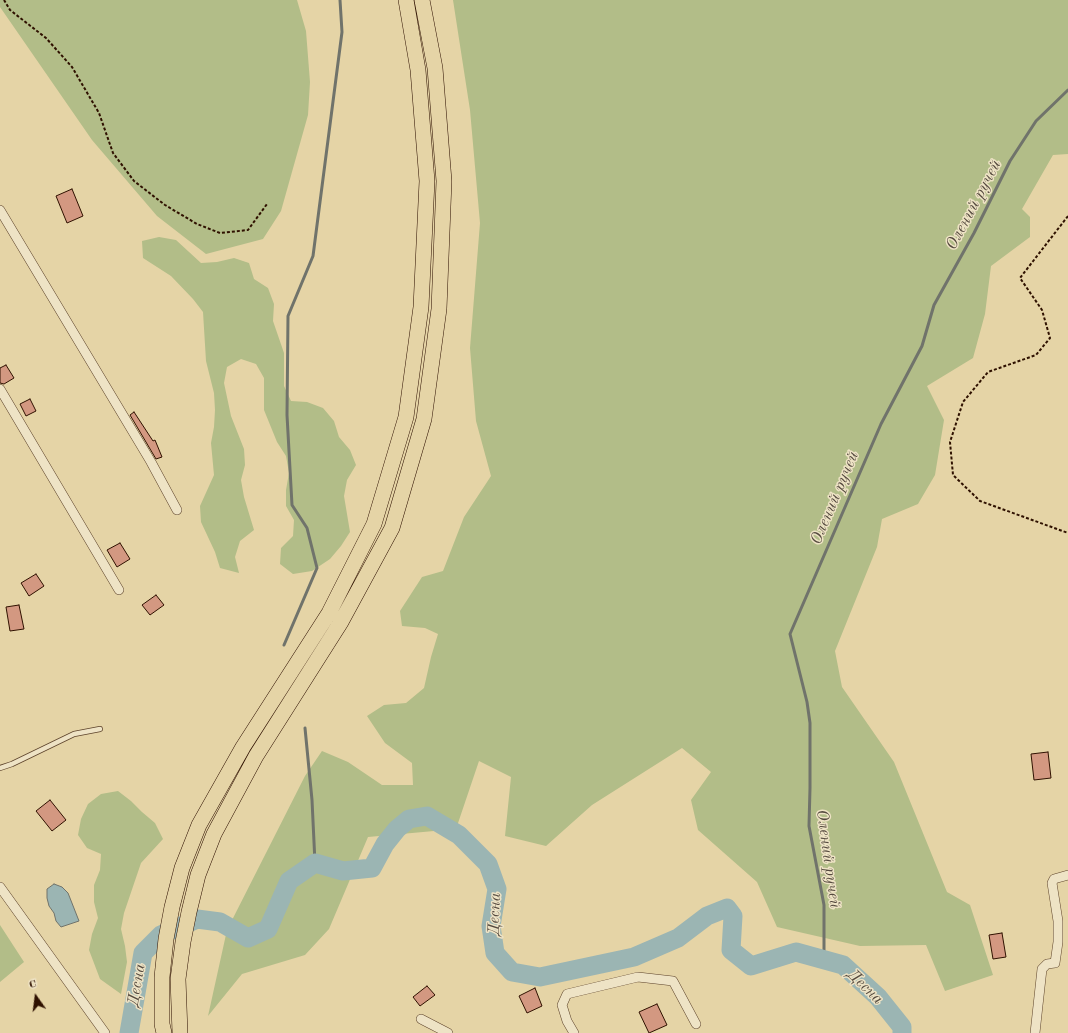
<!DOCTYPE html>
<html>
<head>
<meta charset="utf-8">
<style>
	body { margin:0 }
	#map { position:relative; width:1068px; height:1033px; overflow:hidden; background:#e5d4a6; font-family:"Old Standard TT",serif }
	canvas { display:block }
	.north { position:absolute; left:16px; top:977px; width:40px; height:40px; -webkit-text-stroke:3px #eee3c5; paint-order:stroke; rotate:346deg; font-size:11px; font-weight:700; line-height:16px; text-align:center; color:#2f1100 }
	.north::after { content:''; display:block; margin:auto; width:14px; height:18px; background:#2f1100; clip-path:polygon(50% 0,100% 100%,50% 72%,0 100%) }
</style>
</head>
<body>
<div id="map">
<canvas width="1068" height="1033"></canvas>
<div class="north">С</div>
</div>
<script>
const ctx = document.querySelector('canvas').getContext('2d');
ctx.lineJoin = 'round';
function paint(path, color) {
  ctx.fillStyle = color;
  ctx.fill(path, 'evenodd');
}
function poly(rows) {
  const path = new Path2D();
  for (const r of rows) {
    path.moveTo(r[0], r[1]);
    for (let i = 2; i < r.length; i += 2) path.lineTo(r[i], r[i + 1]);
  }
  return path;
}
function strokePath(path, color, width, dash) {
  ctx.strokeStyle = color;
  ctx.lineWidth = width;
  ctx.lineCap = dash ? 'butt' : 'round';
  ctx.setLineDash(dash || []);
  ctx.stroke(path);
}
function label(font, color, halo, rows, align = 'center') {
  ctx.font = font + ' "Old Standard TT",serif';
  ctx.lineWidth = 3;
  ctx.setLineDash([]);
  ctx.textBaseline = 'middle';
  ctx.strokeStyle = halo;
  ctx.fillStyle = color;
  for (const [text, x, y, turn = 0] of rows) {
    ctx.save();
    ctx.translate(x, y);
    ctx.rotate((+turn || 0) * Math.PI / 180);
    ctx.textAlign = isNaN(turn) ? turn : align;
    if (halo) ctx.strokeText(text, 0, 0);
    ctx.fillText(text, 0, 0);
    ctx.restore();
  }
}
paint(poly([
	[0,0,297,0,306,31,310,82,308,115,281,211,263,239,206,254,157,216,92,140,0,7],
	[453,0,1068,0,1068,154,1053,155,1022,209,1030,217,1030,237,991,266,985,314,973,358,927,386,944,420,935,475,918,504,882,519,877,547,835,651,842,687,894,762,947,892,970,905,993,975,945,991,926,945,860,946,777,927,757,882,698,830,691,800,711,772,682,748,592,805,546,846,505,836,511,777,479,761,456,829,368,837,329,929,305,955,242,974,208,1016,227,930,305,776,322,751,348,762,382,785,413,785,412,763,385,743,367,716,384,705,406,703,424,688,431,657,438,634,425,628,402,626,400,611,422,577,443,571,464,517,491,476,476,421,470,348,480,223,470,110],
	[159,237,176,240,201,263,217,262,234,258,249,263,254,279,268,288,274,304,273,321,284,353,284,386,291,401,307,402,323,408,334,421,339,437,350,450,356,465,347,480,344,496,350,532,341,546,330,559,312,571,293,574,280,564,281,548,293,536,294,520,286,506,286,490,289,473,286,456,277,442,264,410,264,378,256,364,241,359,227,367,224,383,231,416,244,449,245,465,241,480,244,497,254,530,240,541,235,557,239,573,220,568,215,552,201,522,200,506,214,475,211,443,214,427,215,410,214,393,206,361,203,312,193,299,171,276,143,258,142,241],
	[118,791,131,801,142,812,155,823,163,839,141,863,124,913,121,929,125,946,127,962,121,994,100,979,89,950,92,934,98,918,94,902,94,885,100,870,101,854,87,848,78,835,81,819,88,804,101,794],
	[0,925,24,962,0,982]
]), '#b2bd88');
const water = poly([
	[54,884,62,887,68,893,79,921,61,927,56,921,54,913,49,906,47,898,47,889,54,884]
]);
paint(water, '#9bb5b3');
strokePath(water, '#70736b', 1);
strokePath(poly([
	[284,645,317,568,307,528,292,505,287,415,288,316,313,256,342,32,340,0],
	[305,728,312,800,315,863],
	[824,960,824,905,809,826,810,788,810,723,807,702,790,634,881,424,922,346,934,305,974,233,1010,161,1036,121,1068,90]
]), '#70736b', 3);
strokePath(poly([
	[129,1033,143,953,161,935,197,919,220,922,248,938,268,929,289,881,315,863,343,871,372,868,385,844,397,829,409,819,427,816,459,835,488,864,497,889,491,926,495,953,512,972,540,977,634,957,678,938,707,916,727,908,733,916,731,950,751,966,796,952,843,965,878,997,902,1027,902,1033]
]), '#9bb5b3', 19);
const building = poly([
	[72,189,83,216,67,223,56,196,72,189],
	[6,365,14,378,4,384,0,383,0,368,6,365],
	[30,399,36,411,26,416,20,404,30,399],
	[134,412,153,441,155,440,162,457,156,459,130,415,134,412],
	[120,543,130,559,117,567,107,550,120,543],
	[36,574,44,586,29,596,21,583,36,574],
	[156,595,164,605,150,615,142,605,156,595],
	[19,605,24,629,10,631,6,607,19,605],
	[1048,752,1051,778,1034,780,1031,754,1048,752],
	[50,800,66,820,52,831,36,811,50,800],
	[1002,933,1006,957,993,959,989,935,1002,933],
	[427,986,435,995,420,1006,413,997,427,986],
	[535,988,542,1006,527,1013,519,996,535,988],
	[657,1004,667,1025,649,1033,639,1012,657,1004]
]);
paint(building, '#d39881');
strokePath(building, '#2f1100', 1);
const service = poly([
	[0,768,12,764,74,734,100,729]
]);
const minor = poly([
	[0,210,151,462,177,510],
	[0,389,119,590],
	[0,887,105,1033],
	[421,1019,448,1033],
	[574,1033,567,1021,562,1005,567,994,638,977,673,981,696,1024],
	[1035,1033,1042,969,1047,964,1055,963,1058,942,1058,921,1052,883,1054,879,1068,875]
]);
const trunk = poly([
	[164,1033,162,1024,162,977,166,939,172,907,182,868,199,825,243,747,329,613,374,524,406,417,421,307,427,181,418,70,406,0],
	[180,1033,178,979,183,942,189,912,198,875,214,834,256,756,341,622,392,528,424,419,439,309,444,181,435,68,422,0]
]);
strokePath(service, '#5c422a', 6);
strokePath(minor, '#5c422a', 10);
strokePath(trunk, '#2f1100', 16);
strokePath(poly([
	[4,0,10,10,46,38,72,67,99,113,113,153,134,181,165,205,197,224,220,233,248,230,267,204],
	[1068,216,1020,278,1042,310,1050,338,1036,355,988,372,963,402,950,442,953,475,980,501,1068,533]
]), '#2f1100', 2, [3, 2]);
strokePath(service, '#eee3c5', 4.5);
strokePath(minor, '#eee3c5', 9);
strokePath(trunk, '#e5d4a6', 15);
label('italic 16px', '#554a3f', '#eee3c5', [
	["Олений ручей",974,205,-62],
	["Олений ручей",835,498,-67],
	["Олений ручей",828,859,82],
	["Десна",495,914,-88],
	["Десна",137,985,-80],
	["Десна",865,987,44]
]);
</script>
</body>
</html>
